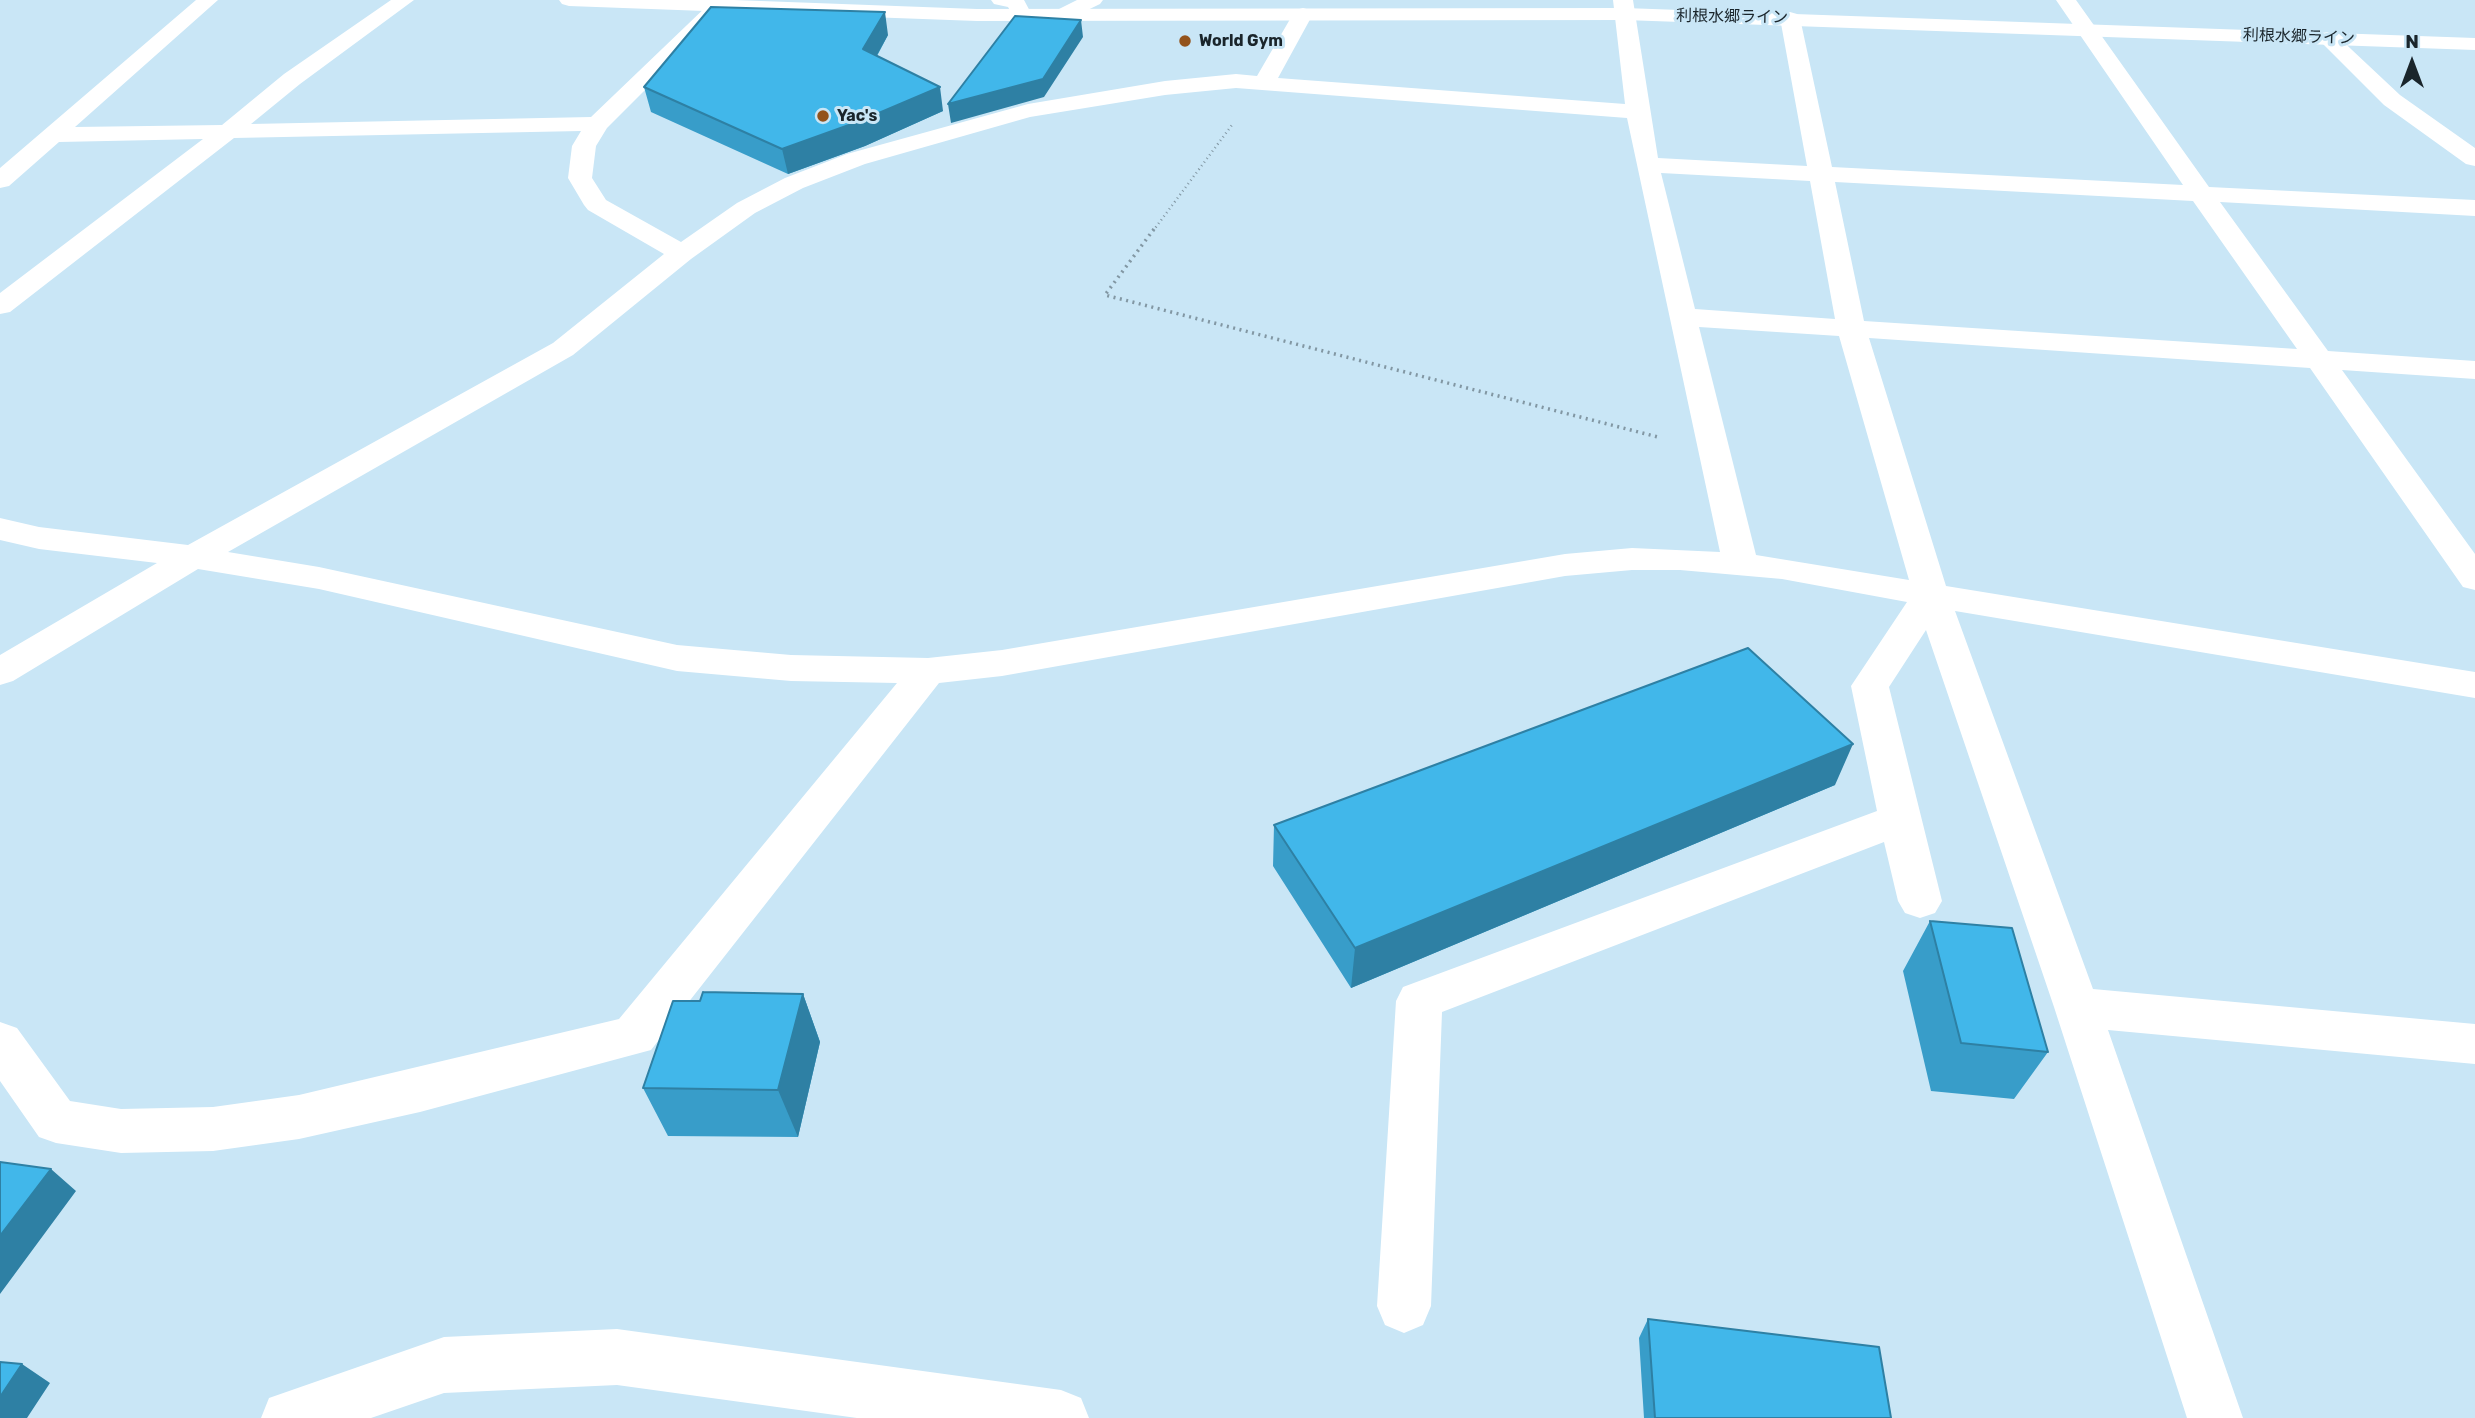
<!DOCTYPE html>
<html>
<head>
<meta charset="utf-8">
<style>
	body { margin:0 }
	#map { position:relative; width:2475px; height:1418px; overflow:hidden; background:#c9e6f6; font-family:Rubik,sans-serif }
	canvas { display:block }
	.north { position:absolute; left:2377px; top:28px; width:70px; height:70px; -webkit-text-stroke:5px #c9e6f6; paint-order:stroke; rotate:0deg; font-size:19px; font-weight:700; line-height:28px; text-align:center; color:#1a252b }
	.north::after { content:''; display:block; margin:auto; width:24px; height:32px; background:#1a252b; clip-path:polygon(50% 0,100% 100%,50% 72%,0 100%) }
</style>
</head>
<body>
<div id="map">
<canvas width="2475" height="1418"></canvas>
<div class="north">N</div>
</div>
<script>
const ctx = document.querySelector('canvas').getContext('2d');
ctx.lineJoin = 'round';
function poly(rows) {
  const path = new Path2D();
  for (const r of rows) {
    path.moveTo(r[0], r[1]);
    for (let i = 2; i < r.length; i += 2) path.lineTo(r[i], r[i + 1]);
  }
  return path;
}
function strokePath(path, color, width, dash) {
  ctx.strokeStyle = color;
  ctx.lineWidth = width;
  ctx.lineCap = dash ? 'butt' : 'round';
  ctx.setLineDash(dash || []);
  ctx.stroke(path);
}
function paint(path, color) {
  ctx.fillStyle = color;
  ctx.fill(path, 'evenodd');
}
function label(font, color, halo, rows, align = 'center') {
  ctx.font = font + ' Rubik,"Noto Sans JP",sans-serif';
  ctx.lineWidth = 6;
  ctx.setLineDash([]);
  ctx.textBaseline = 'middle';
  ctx.strokeStyle = halo;
  ctx.fillStyle = color;
  for (const [text, x, y, turn = 0] of rows) {
    ctx.save();
    ctx.translate(x, y);
    ctx.rotate((+turn || 0) * Math.PI / 180);
    ctx.textAlign = isNaN(turn) ? turn : align;
    if (halo) ctx.strokeText(text, 0, 0);
    ctx.fillText(text, 0, 0);
    ctx.restore();
  }
}
strokePath(poly([
	[1153,231,1232,125]
]), '#8297a3', 2.5, [1, 3.5]);
strokePath(poly([
	[1154,229,1105,295,1658,437]
]), '#8297a3', 3.5, [2, 4.5]);
paint(poly([
	[196,0,218,0,75,127,222,125,284,74,391,0,414,0,300,84,251,124,591,117,711,2,725,2,728,6,725,10,607,128,596,146,592,178,606,200,681,242,737,203,785,178,847,154,1028,104,1165,81,1236,74,1257,76,1293,14,1296,10,1303,8,1310,10,1313,14,1278,78,1625,104,1613,0,1633,0,1658,158,1807,166,1780,18,1783,14,1790,12,1797,14,1800,18,1832,167,2183,185,2056,0,2076,0,2209,187,2475,200,2475,216,2220,202,2328,351,2475,361,2475,379,2342,370,2475,554,2475,590,2463,587,2310,368,1869,338,1946,586,2475,672,2475,698,1955,611,2093,989,2475,1024,2475,1064,2108,1030,2243,1418,2187,1418,2054,1007,1926,630,1889,687,1942,901,1935,913,1920,918,1905,913,1898,901,1884,842,1442,1012,1431,1306,1423,1325,1404,1333,1385,1325,1377,1306,1396,1001,1403,987,1877,811,1851,686,1907,602,1782,579,1680,570,1632,570,1565,576,1002,676,939,683,651,1050,420,1112,299,1139,213,1151,121,1153,56,1143,39,1137,0,1081,0,1022,17,1028,70,1101,121,1109,213,1107,299,1095,619,1019,897,683,791,681,677,671,319,589,198,569,13,681,0,685,0,655,157,563,39,549,0,540,0,518,39,527,188,545,553,343,664,254,588,210,584,205,568,178,572,146,581,131,234,138,10,312,0,314,0,293,203,139,59,142,9,186,0,188,0,168,196,0],
	[1236,88,1627,118,1720,552,1632,548,1565,554,1002,650,928,658,791,655,677,645,319,567,228,552,573,355,691,259,755,213,803,188,865,164,1030,117,1165,95,1236,88],
	[1661,173,1810,181,1835,319,1695,309,1661,173],
	[1835,182,2193,201,2297,349,1864,321,1835,182],
	[1699,327,1839,336,1909,580,1756,555,1699,327],
	[991,0,1024,0,1032,15,1029,19,1022,21,1015,19,1008,7,994,4,991,0],
	[1077,0,1103,0,1100,4,1069,19,1055,19,1052,15,1055,11,1077,0],
	[2328,32,2335,34,2400,95,2475,148,2475,166,2466,164,2384,105,2317,38,2321,34,2328,32],
	[617,1329,1061,1390,1081,1398,1089,1418,857,1418,617,1385,444,1393,371,1418,261,1418,269,1398,444,1337,617,1329]
]), '#fff');
paint(poly([
	[559,0,734,0,977,9,1624,8,2475,38,2475,50,1624,20,977,21,569,6,562,4,559,0]
]), '#fff');
paint(poly([
	[888,35,877,56,943,111,865,146,788,174,651,112,644,87],
	[1835,785,1351,988,1273,866,1274,825],
	[1930,921,2048,1052,2014,1099,1931,1091,1903,971],
	[803,994,820,1042,798,1137,668,1136,643,1088,700,1001],
	[1648,1319,1891,1418,1644,1418,1639,1338]
]), '#389dc9');
paint(poly([
	[885,12,888,35,867,73,863,49],
	[1081,20,1083,37,1044,97,951,123,948,104],
	[940,87,943,111,865,146,788,174,782,149],
	[1853,744,1835,785,1351,988,1355,948],
	[803,994,820,1042,798,1137,778,1090],
	[51,1169,76,1191,0,1294,0,1236],
	[22,1364,50,1383,27,1418,0,1418,0,1397]
]), '#2e80a4');
const building = poly([
	[711,7,885,12,863,49,940,87,860,121,782,149,644,87,711,7],
	[1015,16,1081,20,1043,79,948,104,1015,16],
	[1748,648,1853,744,1355,948,1274,825,1748,648],
	[1930,921,2012,928,2048,1052,1961,1043,1930,921],
	[703,992,803,994,778,1090,643,1088,673,1001,700,1001,703,992],
	[0,1162,51,1169,0,1236,0,1162],
	[1648,1319,1879,1347,1891,1418,1655,1418,1648,1319],
	[0,1362,22,1364,0,1397,0,1362]
]);
paint(building, '#41b7ea');
strokePath(building, '#2e80a4', 2);
for (const [x, y, r, color] of [
	[1185,41,7,"#93531b"],
	[823,116,7,"#93531b"]
]) {
  const dot = new Path2D();
  dot.arc(x, y, r, 0, 2 * Math.PI);
  ctx.fillStyle = color;
  ctx.fill(dot);
  strokePath(dot, '#c9e6f6', 2.5);
}
label('16px', '#1a252b', '#c9e6f6', [
	["利根水郷ライン",1732,17,1],
	["利根水郷ライン",2299,37,2]
]);
label('bold 16px', '#1a252b', '#c9e6f6', [
	["World Gym",1199,41],
	["Yac's",837,116]
], 'left');
</script>
</body>
</html>
